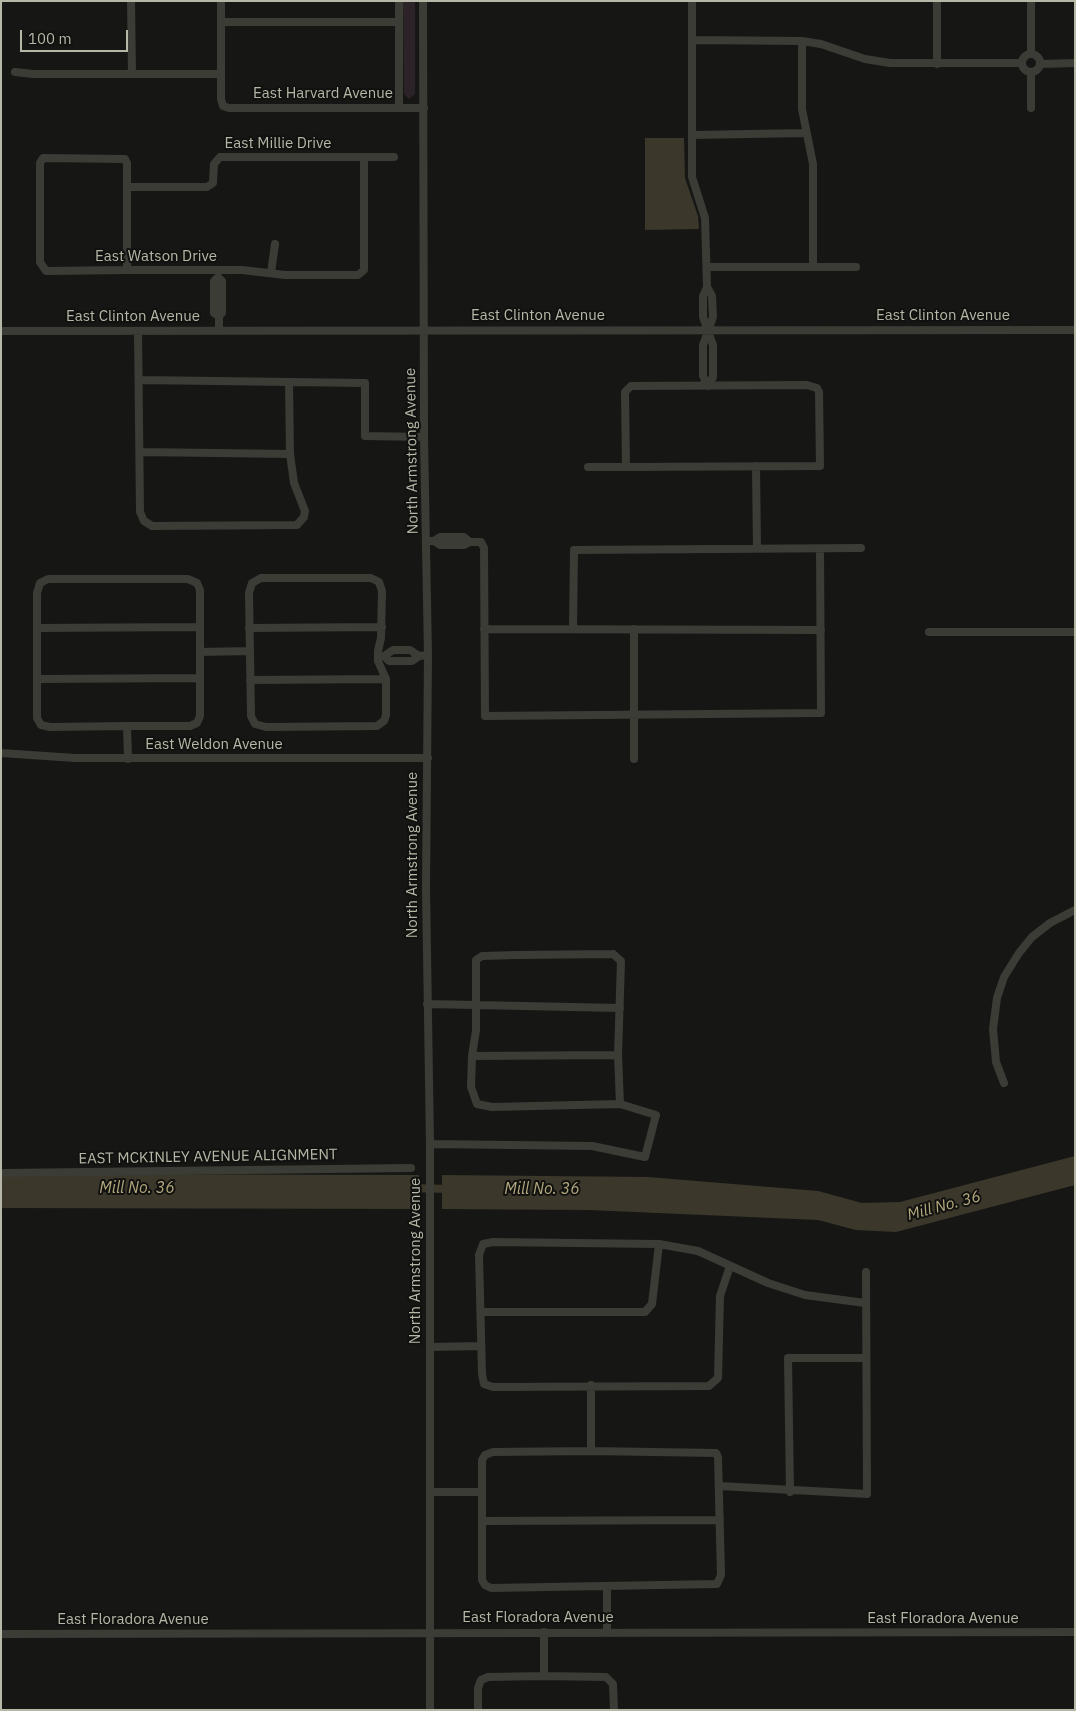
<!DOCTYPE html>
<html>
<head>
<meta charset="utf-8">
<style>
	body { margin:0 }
	#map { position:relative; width:1076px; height:1711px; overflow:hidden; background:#161715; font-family:"IBM Plex Sans",sans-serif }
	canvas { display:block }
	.frame { position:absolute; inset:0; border:2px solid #b7b7a7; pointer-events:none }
	.scale { position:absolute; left:20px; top:30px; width:108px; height:22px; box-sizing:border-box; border:2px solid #b7b7a7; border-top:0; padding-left:6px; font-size:15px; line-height:18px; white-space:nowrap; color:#b7b7a7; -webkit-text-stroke:4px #111210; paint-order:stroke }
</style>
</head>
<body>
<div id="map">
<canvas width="1076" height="1711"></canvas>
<div class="frame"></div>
<div class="scale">100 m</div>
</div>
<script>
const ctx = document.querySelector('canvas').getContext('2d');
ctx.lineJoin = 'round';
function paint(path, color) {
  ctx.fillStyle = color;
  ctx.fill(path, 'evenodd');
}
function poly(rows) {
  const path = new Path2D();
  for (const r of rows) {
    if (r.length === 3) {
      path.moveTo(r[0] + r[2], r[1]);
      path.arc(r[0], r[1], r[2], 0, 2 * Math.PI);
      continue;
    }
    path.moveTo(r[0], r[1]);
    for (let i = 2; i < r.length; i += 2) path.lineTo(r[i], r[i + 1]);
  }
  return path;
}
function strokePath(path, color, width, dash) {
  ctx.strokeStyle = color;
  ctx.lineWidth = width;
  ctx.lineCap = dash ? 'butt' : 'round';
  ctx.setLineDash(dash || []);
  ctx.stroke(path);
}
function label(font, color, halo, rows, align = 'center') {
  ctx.font = font + ' "IBM Plex Sans",sans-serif';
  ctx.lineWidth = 4;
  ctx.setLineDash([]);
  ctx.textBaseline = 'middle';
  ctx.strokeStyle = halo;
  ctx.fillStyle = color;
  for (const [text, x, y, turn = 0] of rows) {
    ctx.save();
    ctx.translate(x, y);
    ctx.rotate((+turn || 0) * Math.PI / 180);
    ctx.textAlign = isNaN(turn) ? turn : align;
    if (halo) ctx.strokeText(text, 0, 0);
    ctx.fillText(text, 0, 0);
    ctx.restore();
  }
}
paint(poly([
	[403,1,415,1,415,94,409,99,404,94]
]), '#2c2328');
paint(poly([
	[645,138,684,138,685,178,698,216,699,229,645,230],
	[1075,1156,1075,1185,896,1232,856,1230,818,1220,589,1210,442,1209,442,1175,648,1177,818,1191,862,1203,900,1202],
	[1,1174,419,1175,419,1209,1,1208]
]), '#3b372b');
strokePath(poly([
	[408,1188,452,1189]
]), '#3b372b', 8);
strokePath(poly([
	[131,1,132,74],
	[221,1,221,99,223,106,229,108,424,108],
	[399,1,399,108],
	[423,1,424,437,428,655,426,888,430,1144,430,1710],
	[692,1,692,177,705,218,707,287,712,296,713,317,703,345,703,376,708,386],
	[937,1,937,64],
	[1031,1,1031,54],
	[221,22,399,22],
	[692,40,802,41,821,44,865,59,890,63,1021,63],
	[802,41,802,109,813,164,813,267],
	[1031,63,9],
	[1040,64,1075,63],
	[15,72,33,74,220,74],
	[1031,73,1031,108],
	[692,135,806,133],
	[127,187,207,187,213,183,214,164,220,157,394,157],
	[707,267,856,267],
	[127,270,127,163,125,159,43,158,40,163,40,262,46,271,127,270,242,270,285,275,358,275,364,270,364,158],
	[271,273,275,244],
	[707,287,703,296,703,317,713,345,713,377,708,386],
	[219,316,214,313,214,281,218,277,222,281,222,313,219,316,219,331],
	[1,331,1075,330],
	[138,331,140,512,144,521,152,526,297,525,304,517,305,511,294,483,290,454,140,452],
	[140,380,365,383,365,436,424,437],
	[289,382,290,454],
	[756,466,757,548],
	[588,467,626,467,820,466,819,392,817,388,807,385,631,386,625,392,626,467],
	[427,541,434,541,440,537,464,537,470,542,481,542,484,548,485,716,821,713,820,549],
	[434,541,440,545,464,545,470,542],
	[261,578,371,578,379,582,382,591,381,638,378,651,378,661,386,679,386,715,384,721,377,726,266,727,255,724,251,716,249,593,252,583,261,578],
	[37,628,200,627],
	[249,628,382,627],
	[484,629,821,630],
	[573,629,574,550,861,548],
	[929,632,1075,632],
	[200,652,250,651],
	[419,656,412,661,389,661,384,656,393,650,410,650,419,656,428,655],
	[37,679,200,678],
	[250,680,386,679],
	[127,726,190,726,197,723,200,716,200,590,197,583,188,579,48,579,40,583,37,593,37,718,41,725,50,727,127,726,128,759],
	[1,753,75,758,428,758],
	[634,759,634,629],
	[613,954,621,961,618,1055,620,1104,492,1107,477,1104,471,1087,472,1056,476,1030,476,960,482,956,516,955,613,954],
	[427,1004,620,1008],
	[472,1056,618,1055],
	[1004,1083,996,1062,993,1029,997,998,1004,977,1019,953,1032,937,1050,923,1075,910],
	[430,1144,592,1146,645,1157,656,1115,620,1104],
	[4,1173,411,1168],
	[730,1266,720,1296,718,1378,709,1386,493,1387,484,1384,482,1374,479,1255,483,1244,493,1242,659,1244,698,1251,768,1283,805,1295,865,1303],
	[481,1312,645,1312,652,1304,659,1244],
	[431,1347,481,1346],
	[591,1385,591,1451],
	[591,1451,716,1453,718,1457,721,1575,717,1584,491,1588,485,1585,482,1580,482,1460,485,1455,493,1452,591,1451],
	[719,1486,867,1494,866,1272],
	[431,1492,482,1492],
	[790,1492,788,1358,866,1358],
	[482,1521,720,1520],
	[607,1632,607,1586],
	[1,1634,1075,1632],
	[544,1676,606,1677,613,1684,614,1710],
	[478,1710,478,1688,481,1680,488,1677,544,1676,544,1632]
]), '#3b3c36', 8);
label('15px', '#b7b7a7', '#111210', [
	["East Harvard Avenue",323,94],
	["East Millie Drive",278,144],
	["East Watson Drive",156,257],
	["East Clinton Avenue",538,316],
	["East Clinton Avenue",943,316],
	["East Clinton Avenue",133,317],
	["North Armstrong Avenue",412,451,-91],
	["East Weldon Avenue",214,745],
	["North Armstrong Avenue",413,855,-90],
	["EAST MCKINLEY AVENUE ALIGNMENT",208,1157,-1],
	["North Armstrong Avenue",416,1261,-90],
	["East Floradora Avenue",538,1618],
	["East Floradora Avenue",943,1619],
	["East Floradora Avenue",133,1620]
]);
label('italic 16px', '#b3a77d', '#111210', [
	["Mill No. 36",137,1188],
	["Mill No. 36",542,1189],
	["Mill No. 36",944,1206,-15]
]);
</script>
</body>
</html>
